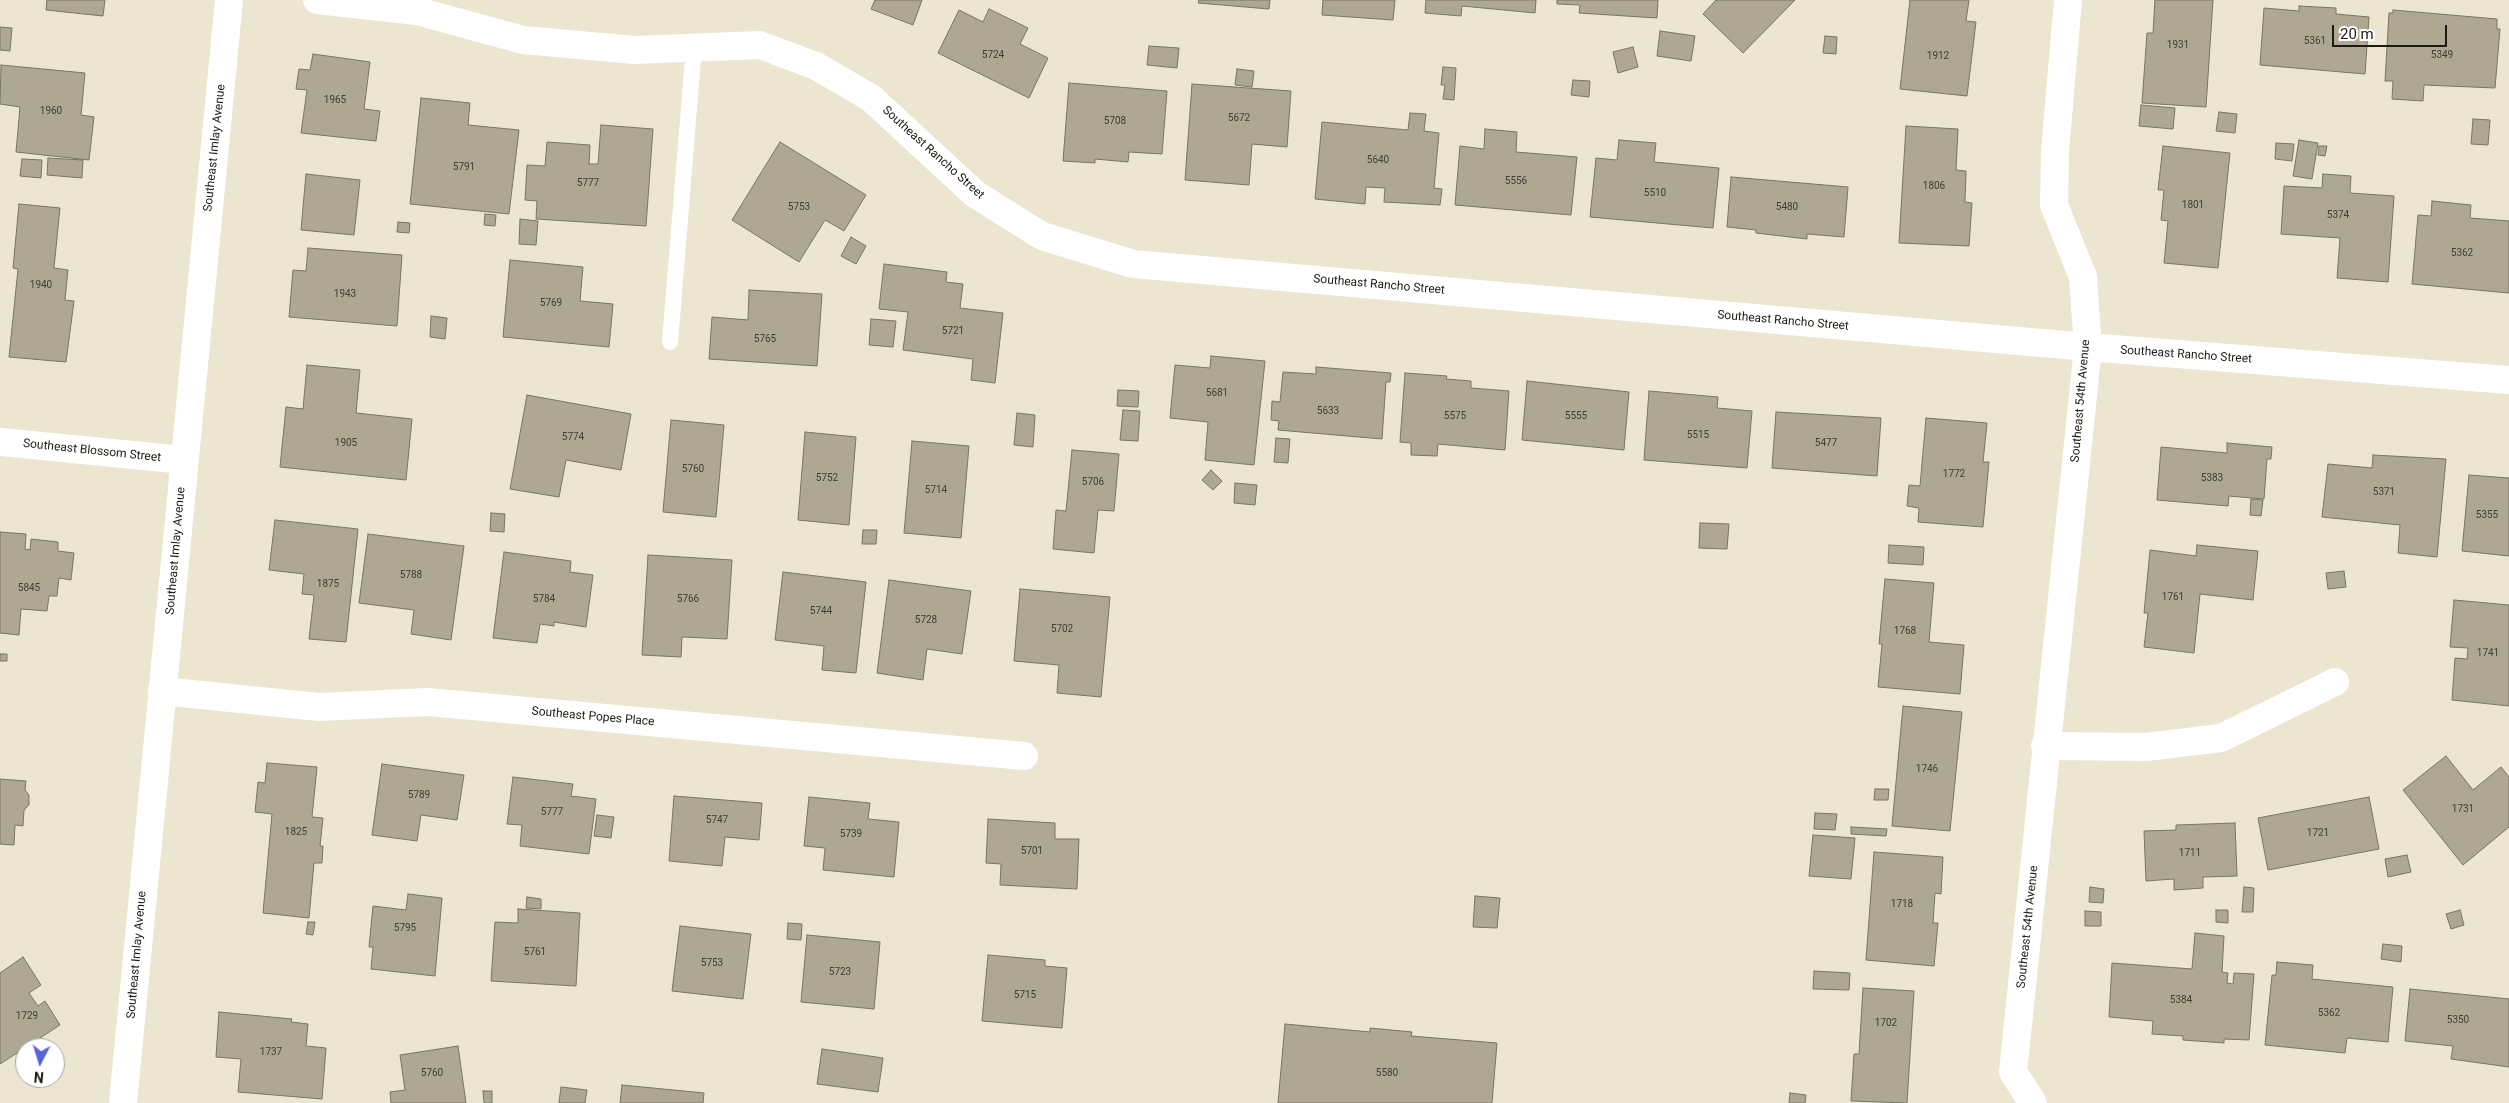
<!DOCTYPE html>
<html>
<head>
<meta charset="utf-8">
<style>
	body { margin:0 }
	#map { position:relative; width:2509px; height:1103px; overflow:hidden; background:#ece6d0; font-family:Roboto,sans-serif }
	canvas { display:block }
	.north { position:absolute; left:15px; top:1038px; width:50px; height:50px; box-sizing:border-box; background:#fff; border:1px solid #a4a3a0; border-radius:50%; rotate:185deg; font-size:14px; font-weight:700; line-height:20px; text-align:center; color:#1c1a12 }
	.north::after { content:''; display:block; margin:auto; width:18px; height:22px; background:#5764db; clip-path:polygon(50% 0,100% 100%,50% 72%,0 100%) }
	.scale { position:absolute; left:2332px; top:25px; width:115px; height:22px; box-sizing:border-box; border:2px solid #1c1a12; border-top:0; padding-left:6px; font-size:15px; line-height:18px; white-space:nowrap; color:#1c1a12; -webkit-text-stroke:4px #fff; paint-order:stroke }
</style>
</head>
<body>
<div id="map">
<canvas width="2509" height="1103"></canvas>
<div class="north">N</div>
<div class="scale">20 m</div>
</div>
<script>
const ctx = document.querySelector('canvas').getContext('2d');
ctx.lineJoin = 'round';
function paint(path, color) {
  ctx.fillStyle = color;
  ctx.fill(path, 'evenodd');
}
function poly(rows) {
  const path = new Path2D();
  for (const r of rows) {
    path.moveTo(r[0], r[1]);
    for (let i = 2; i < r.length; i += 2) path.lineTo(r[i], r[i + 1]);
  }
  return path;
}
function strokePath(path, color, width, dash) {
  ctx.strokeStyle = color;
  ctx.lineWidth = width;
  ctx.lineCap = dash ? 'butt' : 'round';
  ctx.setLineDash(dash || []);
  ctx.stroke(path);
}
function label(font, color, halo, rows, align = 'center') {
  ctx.font = font + ' Roboto,sans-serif';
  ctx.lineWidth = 4.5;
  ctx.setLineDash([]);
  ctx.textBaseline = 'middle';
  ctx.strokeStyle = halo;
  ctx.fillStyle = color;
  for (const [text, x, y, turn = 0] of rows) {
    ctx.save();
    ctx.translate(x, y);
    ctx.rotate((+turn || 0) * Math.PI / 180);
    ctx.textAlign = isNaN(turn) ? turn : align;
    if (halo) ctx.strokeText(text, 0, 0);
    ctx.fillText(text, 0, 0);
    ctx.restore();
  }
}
const building = poly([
	[47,0,105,0,103,16,46,10,47,0],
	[875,0,922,0,913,25,871,9,875,0],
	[1199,0,1270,0,1269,9,1198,3,1199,0],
	[1323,0,1395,0,1393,20,1322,15,1323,0],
	[1426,0,1536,0,1535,13,1462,6,1461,16,1425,13,1426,0],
	[1557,0,1658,0,1657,18,1579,13,1580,5,1557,4,1557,0],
	[1716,0,1795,0,1743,53,1703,14,1716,0],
	[1910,0,1969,0,1966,21,1976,22,1967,96,1900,89,1910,0],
	[2155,0,2213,0,2206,107,2142,103,2147,33,2153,33,2155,0],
	[2299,6,2336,8,2336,14,2369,17,2365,74,2260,65,2264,8,2299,11,2299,6],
	[989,9,1028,28,1020,44,1048,58,1029,98,938,53,959,10,983,22,989,9],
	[2393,10,2497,19,2497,29,2500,29,2495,88,2424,85,2423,101,2392,99,2393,81,2385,81,2389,13,2393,13,2393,10],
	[0,27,12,28,10,51,0,50,0,27],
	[1660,31,1695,36,1691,61,1657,56,1660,31],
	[1825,36,1837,37,1836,54,1823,53,1825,36],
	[1149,46,1179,48,1177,68,1147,65,1149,46],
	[1633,47,1638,67,1618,73,1613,52,1633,47],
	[313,54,370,62,364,109,380,111,376,141,301,133,307,90,296,89,299,69,310,70,313,54],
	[1,65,85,73,81,115,94,117,89,160,16,152,20,107,0,104,1,65],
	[1443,67,1456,68,1454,100,1443,99,1445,85,1441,85,1443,67],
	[1237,69,1254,71,1252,87,1235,85,1237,69],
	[1573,80,1590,81,1589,97,1571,95,1573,80],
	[1069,83,1167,91,1162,154,1129,152,1128,162,1095,159,1095,163,1063,161,1069,83],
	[1192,84,1291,91,1287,147,1252,144,1249,185,1185,180,1192,84],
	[421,98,470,103,468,125,519,130,509,214,410,204,421,98],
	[2141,105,2175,108,2173,129,2139,126,2141,105],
	[2219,112,2237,114,2235,133,2216,131,2219,112],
	[1410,113,1426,114,1424,131,1439,133,1434,188,1442,189,1440,205,1384,202,1385,188,1366,187,1365,204,1315,199,1322,122,1408,130,1410,113],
	[2473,119,2490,120,2488,145,2471,144,2473,119],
	[601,125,653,129,646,226,536,219,537,201,525,200,527,165,545,166,547,142,590,145,589,164,598,164,601,125],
	[1906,126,1958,129,1956,170,1966,171,1965,202,1972,203,1969,246,1899,243,1906,126],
	[1485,129,1517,132,1516,152,1577,157,1571,215,1455,205,1460,146,1484,149,1485,129],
	[1619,140,1656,143,1654,162,1719,168,1713,228,1590,217,1596,158,1617,160,1619,140],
	[2299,140,2318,143,2312,179,2293,176,2299,140],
	[780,142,866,195,844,231,825,220,799,262,732,220,780,142],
	[2276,143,2294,144,2292,161,2275,159,2276,143],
	[2163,146,2230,153,2218,268,2164,263,2168,221,2161,220,2164,190,2158,190,2163,146],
	[2319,146,2327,146,2325,156,2318,155,2319,146],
	[48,158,83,160,82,178,47,175,48,158],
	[22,159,42,160,41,178,20,176,22,159],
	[306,174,360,180,354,235,301,230,306,174],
	[2323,174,2351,176,2350,193,2394,196,2388,282,2337,278,2340,238,2281,234,2284,186,2322,188,2323,174],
	[1731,177,1848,187,1844,237,1807,234,1807,239,1756,233,1756,230,1727,227,1731,177],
	[2432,201,2471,205,2470,218,2509,221,2509,293,2412,284,2418,215,2431,216,2432,201],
	[19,204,60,208,54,268,68,270,65,300,74,301,66,362,9,357,18,269,13,268,19,204],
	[485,214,496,215,495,226,484,225,485,214],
	[520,219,538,221,536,245,519,244,520,219],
	[398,222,410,223,409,233,397,232,398,222],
	[851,237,866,246,856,264,841,256,851,237],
	[308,248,402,255,397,326,289,317,293,270,306,271,308,248],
	[510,260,583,267,580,301,613,304,609,347,503,337,510,260],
	[884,264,947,272,946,282,963,284,960,308,1003,313,995,383,971,380,973,359,903,350,908,312,879,309,884,264],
	[749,290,822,294,817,366,709,359,712,317,748,320,749,290],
	[431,316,447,318,445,339,430,337,431,316],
	[871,319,896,321,893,347,869,345,871,319],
	[1211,356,1265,361,1254,465,1205,460,1208,422,1170,418,1175,365,1210,368,1211,356],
	[307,365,360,370,356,413,412,419,406,480,280,467,286,407,303,409,307,365],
	[1316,367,1391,373,1390,382,1386,382,1382,439,1278,430,1279,421,1271,420,1272,401,1280,402,1283,372,1316,374,1316,367],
	[1405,373,1447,376,1446,379,1471,381,1471,388,1509,391,1505,450,1438,444,1437,456,1411,455,1411,443,1400,442,1405,373],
	[1527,381,1629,392,1624,450,1522,440,1527,381],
	[1118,390,1139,391,1138,407,1117,406,1118,390],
	[1649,391,1718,397,1717,408,1752,411,1747,468,1644,460,1649,391],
	[527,395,631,414,621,470,566,460,559,497,510,489,527,395],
	[1123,410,1140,411,1138,441,1120,440,1123,410],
	[1776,412,1881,418,1877,476,1772,468,1776,412],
	[1017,413,1035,415,1033,447,1014,445,1017,413],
	[1926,418,1987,423,1983,462,1989,462,1983,527,1918,522,1919,508,1907,506,1909,485,1920,486,1926,418],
	[671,420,724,425,716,517,663,512,671,420],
	[805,432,856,437,849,525,798,520,805,432],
	[1276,438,1290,439,1288,463,1274,462,1276,438],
	[912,441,969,446,961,538,904,533,912,441],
	[2227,443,2272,447,2271,459,2267,459,2264,499,2229,496,2228,506,2157,500,2161,447,2227,453,2227,443],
	[1072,450,1119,454,1114,511,1098,510,1094,553,1053,549,1056,510,1066,511,1072,450],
	[2373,455,2446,459,2437,557,2398,553,2400,525,2322,517,2328,464,2372,468,2373,455],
	[1211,470,1222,481,1213,490,1202,480,1211,470],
	[2469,475,2509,478,2509,556,2462,551,2469,475],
	[1235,483,1257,485,1255,505,1234,503,1235,483],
	[2251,499,2263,500,2261,516,2250,515,2251,499],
	[491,513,505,514,504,532,490,531,491,513],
	[275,520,358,529,346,642,309,639,314,595,302,594,304,574,269,570,275,520],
	[1700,523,1729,524,1727,549,1699,548,1700,523],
	[863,530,877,530,876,544,862,544,863,530],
	[0,532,26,534,25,549,30,550,31,539,58,542,58,551,74,553,71,580,59,578,57,596,49,596,47,611,21,609,19,635,0,633,0,532],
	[368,534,464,546,451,640,411,634,414,610,359,603,368,534],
	[1889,545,1924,547,1923,565,1888,563,1889,545],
	[2197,545,2258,551,2253,600,2200,594,2194,653,2144,647,2148,613,2144,613,2150,550,2196,556,2197,545],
	[504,552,571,561,570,572,593,575,586,627,554,622,554,626,540,624,537,643,493,638,504,552],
	[648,555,732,560,727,639,682,637,681,657,642,655,648,555],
	[2344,571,2346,587,2328,589,2326,573,2344,571],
	[783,572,866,582,856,673,822,670,824,646,775,640,783,572],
	[1885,579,1934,583,1929,642,1964,645,1960,694,1878,687,1882,644,1879,644,1885,579],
	[889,580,971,591,962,654,927,649,923,680,877,673,889,580],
	[1020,589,1110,597,1101,697,1057,693,1059,665,1014,661,1020,589],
	[2454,600,2509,605,2509,706,2452,700,2455,658,2467,659,2468,648,2450,647,2454,600],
	[0,654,7,654,7,661,0,661,0,654],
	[1903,706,1962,712,1950,831,1892,826,1903,706],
	[2446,756,2473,790,2501,767,2509,777,2509,827,2463,865,2403,790,2446,756],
	[267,763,317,767,312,817,323,818,320,846,323,846,322,863,314,863,309,918,263,913,272,814,255,812,258,782,265,783,267,763],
	[382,764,464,775,457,820,421,815,417,841,372,835,382,764],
	[513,777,573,784,571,796,596,799,589,854,520,846,522,825,507,824,513,777],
	[0,779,26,781,25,790,29,795,29,805,24,810,23,826,15,825,14,845,0,844,0,779],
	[1875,789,1889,789,1888,800,1874,800,1875,789],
	[674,796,762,803,759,840,725,837,722,866,669,861,674,796],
	[809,797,870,803,868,819,899,822,894,877,823,870,825,848,804,846,809,797],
	[2369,797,2379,849,2268,870,2258,818,2369,797],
	[1815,813,1837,814,1835,830,1814,829,1815,813],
	[597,815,614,817,611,838,594,836,597,815],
	[988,819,1055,823,1055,839,1079,839,1077,889,1000,885,1001,864,986,863,988,819],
	[2235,823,2237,876,2203,877,2203,888,2174,890,2174,879,2146,881,2144,831,2176,830,2176,825,2235,823],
	[1851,827,1887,829,1886,836,1851,834,1851,827],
	[1813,835,1855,838,1851,879,1809,876,1813,835],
	[1874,852,1943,857,1941,894,1935,893,1933,923,1938,923,1934,966,1866,960,1874,852],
	[2407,855,2411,872,2388,877,2385,859,2407,855],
	[2090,887,2104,889,2103,903,2089,902,2090,887],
	[2244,887,2254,888,2253,912,2242,912,2244,887],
	[408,894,442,898,435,976,371,969,373,947,369,947,373,906,406,910,408,894],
	[1475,896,1500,898,1497,928,1473,927,1475,896],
	[527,897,541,899,541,909,526,908,527,897],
	[518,909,580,913,576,986,491,981,495,922,518,923,518,909],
	[2216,910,2228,910,2228,923,2216,922,2216,910],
	[2460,910,2464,925,2451,929,2446,914,2460,910],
	[2085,911,2101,912,2101,926,2085,926,2085,911],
	[308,922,315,922,313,935,306,934,308,922],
	[788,923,802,924,801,940,787,939,788,923],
	[680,926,751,934,743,999,672,991,680,926],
	[2195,933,2224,936,2222,972,2228,973,2227,983,2233,984,2234,973,2254,974,2249,1040,2224,1039,2224,1043,2183,1040,2183,1036,2152,1034,2153,1021,2109,1017,2112,963,2192,969,2195,933],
	[807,935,880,942,874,1009,801,1002,807,935],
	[2383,944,2402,946,2401,962,2381,959,2383,944],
	[988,955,1045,960,1045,966,1067,968,1062,1028,982,1021,988,955],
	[23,957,41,985,29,993,38,1006,45,1001,60,1025,0,1064,0,973,23,957],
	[2277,962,2313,965,2312,979,2393,987,2388,1042,2347,1038,2345,1053,2265,1045,2272,975,2276,975,2277,962],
	[1814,971,1850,973,1849,990,1813,989,1814,971],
	[1863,988,1914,991,1907,1103,1851,1101,1854,1054,1859,1054,1863,988],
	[2410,989,2509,999,2509,1067,2451,1059,2453,1046,2405,1041,2410,989],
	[219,1012,292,1019,291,1022,308,1024,306,1046,326,1048,322,1099,238,1092,241,1059,216,1057,219,1012],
	[1285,1024,1370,1032,1370,1028,1412,1032,1411,1036,1497,1043,1492,1103,1278,1103,1285,1024],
	[458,1046,466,1103,391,1103,390,1092,405,1090,400,1055,458,1046],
	[822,1049,883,1058,878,1092,817,1084,822,1049],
	[622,1085,704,1093,703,1103,620,1103,622,1085],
	[561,1087,587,1090,585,1103,559,1103,561,1087],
	[483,1091,492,1091,492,1103,484,1103,483,1091],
	[1790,1093,1806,1095,1805,1103,1789,1103,1790,1093]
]);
paint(building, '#aea893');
strokePath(building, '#7a7460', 1);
strokePath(poly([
	[670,342,694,46]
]), '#fff', 16);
strokePath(poly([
	[317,0,417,11,523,40,635,50,760,45,816,66,871,98,975,194,1042,236,1133,264,2088,347,2509,380],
	[0,442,184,460],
	[162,691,319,707,428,702,1024,756],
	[2045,746,2146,747,2221,738,2335,682],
	[123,1103,229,0],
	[2033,1103,2013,1072,2088,347,2083,277,2054,205,2055,151,2068,0]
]), '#fff', 28);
label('10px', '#403e32', null, [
	["5361",2315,41],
	["1931",2178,45],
	["5724",993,55],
	["5349",2442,55],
	["1912",1938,56],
	["1965",335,100],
	["1960",51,111],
	["5672",1239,118],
	["5708",1115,121],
	["5640",1378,160],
	["5791",464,167],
	["5556",1516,181],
	["5777",588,183],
	["1806",1934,186],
	["5510",1655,193],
	["1801",2193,205],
	["5753",799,207],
	["5480",1787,207],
	["5374",2338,215],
	["5362",2462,253],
	["1940",41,285],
	["1943",345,294],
	["5769",551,303],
	["5721",953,331],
	["5765",765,339],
	["5681",1217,393],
	["5633",1328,411],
	["5575",1455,416],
	["5555",1576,416],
	["5515",1698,435],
	["5774",573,437],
	["1905",346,443],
	["5477",1826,443],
	["5760",693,469],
	["1772",1954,474],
	["5752",827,478],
	["5383",2212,478],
	["5706",1093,482],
	["5714",936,490],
	["5371",2384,492],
	["5355",2487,515],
	["5788",411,575],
	["1875",328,584],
	["5845",29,588],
	["1761",2173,597],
	["5784",544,599],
	["5766",688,599],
	["5744",821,611],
	["5728",926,620],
	["5702",1062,629],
	["1768",1905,631],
	["1741",2488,653],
	["1746",1927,769],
	["5789",419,795],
	["1731",2463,809],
	["5777",552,812],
	["5747",717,820],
	["1825",296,832],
	["1721",2318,833],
	["5739",851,834],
	["5701",1032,851],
	["1711",2190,853],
	["1718",1902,904],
	["5795",405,928],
	["5761",535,952],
	["5753",712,963],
	["5723",840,972],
	["5715",1025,995],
	["5384",2181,1000],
	["5362",2329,1013],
	["1729",27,1016],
	["5350",2458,1020],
	["1702",1886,1023],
	["1737",271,1052],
	["5760",432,1073],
	["5580",1387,1073]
]);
label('12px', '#1c1a12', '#fff', [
	["Southeast Imlay Avenue",215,148,-84],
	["Southeast Rancho Street",933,153,42],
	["Southeast Rancho Street",1379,285,5],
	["Southeast Rancho Street",1783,321,5],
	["Southeast Rancho Street",2186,355,4],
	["Southeast 54th Avenue",2081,401,-85],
	["Southeast Blossom Street",92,451,6],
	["Southeast Imlay Avenue",176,551,-85],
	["Southeast Popes Place",593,717,5],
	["Southeast 54th Avenue",2028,927,-84],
	["Southeast Imlay Avenue",137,955,-85]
]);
</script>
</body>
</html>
